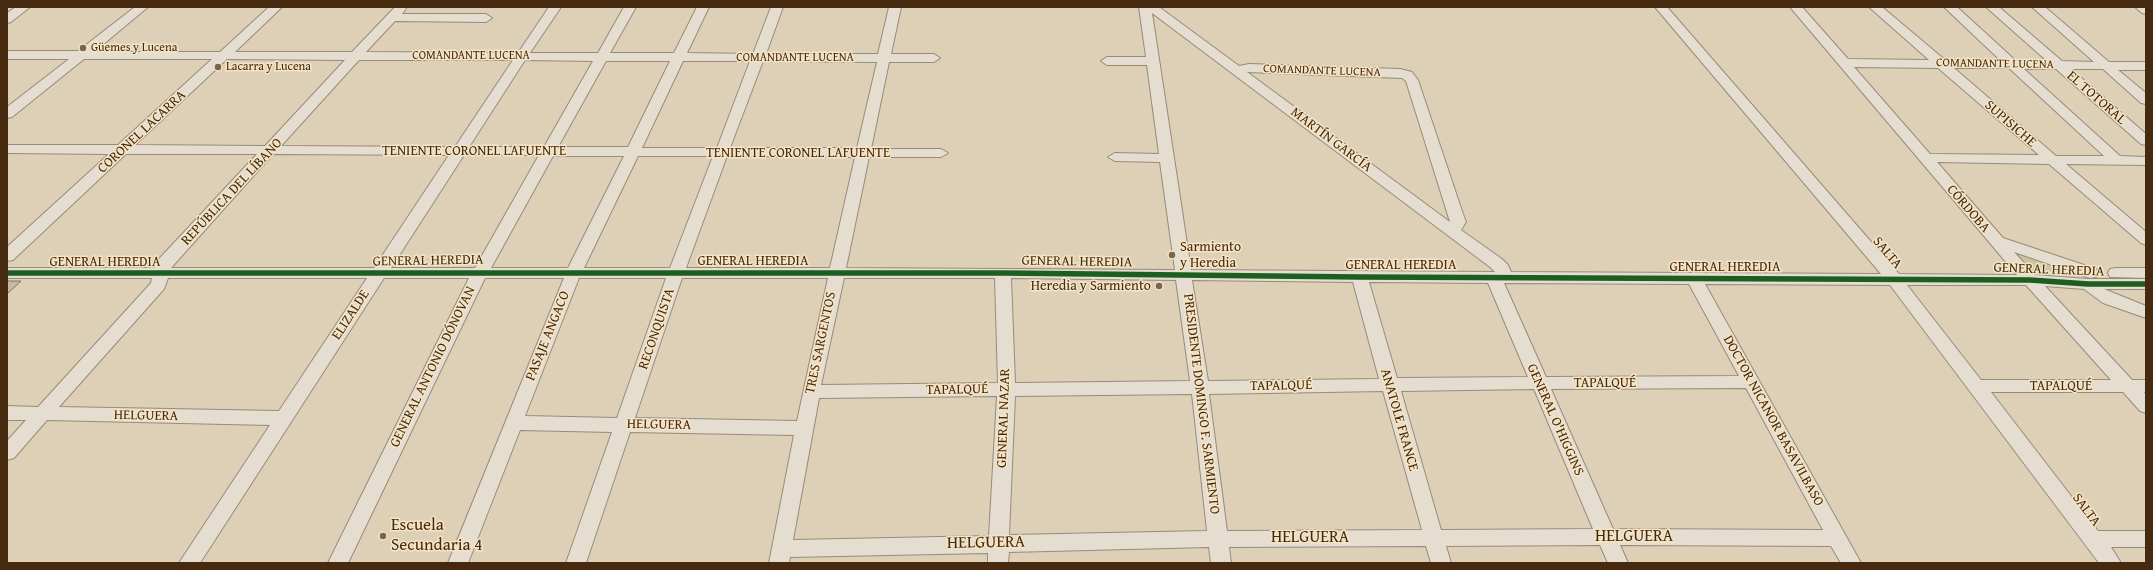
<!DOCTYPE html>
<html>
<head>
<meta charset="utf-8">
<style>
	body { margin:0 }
	#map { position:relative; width:2153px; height:570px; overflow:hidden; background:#ded0b7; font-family:"Gentium Book Plus",serif }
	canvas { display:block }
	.frame { position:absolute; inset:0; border:8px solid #452a0f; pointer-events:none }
</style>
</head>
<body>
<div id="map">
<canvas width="2153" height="570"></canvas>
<div class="frame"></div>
</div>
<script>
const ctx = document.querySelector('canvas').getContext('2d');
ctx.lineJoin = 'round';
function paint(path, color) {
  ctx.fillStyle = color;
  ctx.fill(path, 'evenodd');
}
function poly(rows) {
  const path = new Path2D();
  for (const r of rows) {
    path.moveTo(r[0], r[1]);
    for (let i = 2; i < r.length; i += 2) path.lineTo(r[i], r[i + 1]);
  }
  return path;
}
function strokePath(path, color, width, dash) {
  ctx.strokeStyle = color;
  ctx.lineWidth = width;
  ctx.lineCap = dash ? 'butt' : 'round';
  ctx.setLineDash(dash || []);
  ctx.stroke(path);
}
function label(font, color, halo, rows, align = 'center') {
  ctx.font = font + ' "Gentium Book Plus",serif';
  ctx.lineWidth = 3;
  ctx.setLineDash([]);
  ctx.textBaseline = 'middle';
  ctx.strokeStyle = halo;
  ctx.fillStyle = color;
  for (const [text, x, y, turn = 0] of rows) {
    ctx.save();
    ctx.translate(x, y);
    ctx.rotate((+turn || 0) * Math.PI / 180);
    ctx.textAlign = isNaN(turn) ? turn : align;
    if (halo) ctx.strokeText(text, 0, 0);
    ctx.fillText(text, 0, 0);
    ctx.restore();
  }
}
paint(poly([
	[2012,252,2060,267,2061,272,2032,273]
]), '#cbc59b');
const building = poly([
	[7,281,21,281,7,294,7,281]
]);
paint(building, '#c8b7a4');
strokePath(building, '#807564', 1);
const minor = poly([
	[16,7,30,7,11,22,7,23,7,13,16,7],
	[135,7,148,7,94,52,220,52,269,7,282,7,235,52,352,52,395,7,407,7,402,14,486,14,492,18,486,22,395,21,366,52,518,53,549,7,561,7,530,53,598,53,624,7,636,7,610,53,674,53,697,7,709,7,687,53,753,54,771,7,783,7,766,54,878,54,889,7,901,7,891,54,934,54,940,58,934,62,889,62,871,149,941,149,948,153,941,157,869,157,846,268,1175,270,1160,162,1115,161,1108,157,1115,153,1159,154,1147,65,1107,65,1101,61,1107,57,1146,57,1139,7,1159,7,1239,66,1249,64,1400,69,1412,72,1418,80,1463,214,1466,222,1461,230,1502,259,1508,265,1511,272,1881,274,1655,7,1667,7,1899,274,2017,275,1790,7,1802,7,1848,59,1929,60,1869,7,1882,7,1945,60,2001,61,1944,7,1957,7,2016,61,2047,61,1986,7,1999,7,2062,61,2094,62,2032,7,2045,7,2109,62,2146,62,2146,70,2118,70,2146,93,2146,104,2141,103,2103,69,2071,69,2146,134,2146,145,2141,144,2056,69,2024,69,2120,156,2146,157,2146,165,2066,164,2146,232,2146,245,2141,243,2049,164,1937,162,2003,238,2096,269,2098,273,2096,277,2090,278,2014,252,2035,275,2088,279,2146,279,2146,289,2104,289,2146,306,2146,318,2103,303,2084,289,2045,286,2132,380,2146,380,2146,392,2144,392,2146,395,2146,413,2140,411,2123,392,1991,392,2098,531,2146,531,2146,547,2111,547,2121,563,2099,563,1890,285,1705,284,1861,563,1841,563,1831,546,1620,545,1628,563,1608,563,1600,545,1446,546,1451,563,1431,563,1426,546,1229,547,1231,563,1211,563,1209,547,1009,552,1008,563,988,563,988,553,790,557,789,563,769,563,794,435,630,432,586,563,566,563,612,432,520,430,468,563,448,563,564,278,485,278,348,563,328,563,469,278,384,278,200,563,179,563,270,425,47,420,14,458,7,460,7,441,26,420,7,420,7,406,38,407,151,283,152,278,7,278,7,268,155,268,158,260,257,154,126,154,13,260,7,261,7,247,109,154,7,153,7,145,118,145,212,59,84,59,12,117,7,118,7,107,69,59,7,59,7,51,78,51,135,7],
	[1152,13,1490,267,1495,272,1191,270,1152,13],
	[227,59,345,60,265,146,135,145,227,59],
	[359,60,513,60,455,147,281,146,359,60],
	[525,60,593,61,544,147,469,147,525,60],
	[606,61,670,61,628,147,558,147,606,61],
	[683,61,750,61,717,148,642,148,683,61],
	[763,61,877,62,857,148,730,148,763,61],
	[1854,67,1938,68,2039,155,1930,154,1854,67],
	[1954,68,2009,68,2104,156,2056,156,1954,68],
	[1247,72,1402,78,1406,81,1450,222,1247,72],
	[273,154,449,155,374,268,171,268,273,154],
	[464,155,539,155,475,268,391,268,464,155],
	[553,156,624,156,568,268,491,268,553,156],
	[638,156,713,156,670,268,584,268,638,156],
	[727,156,855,157,830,268,686,268,727,156],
	[168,278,367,278,279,411,59,407,164,289,168,278],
	[579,278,666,278,617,418,525,416,579,278],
	[682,278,828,278,797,421,635,418,682,278],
	[844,278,995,278,998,383,821,385,844,278],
	[1011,278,1176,280,1190,381,1015,383,1011,278],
	[1192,280,1353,282,1379,379,1208,381,1192,280],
	[1369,282,1488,283,1528,377,1397,378,1369,282],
	[1504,283,1689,284,1739,376,1546,377,1504,283],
	[1907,285,2026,285,2111,380,1981,380,1907,285],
	[1746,388,1823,530,1613,529,1551,389,1746,388],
	[1534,389,1593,529,1441,530,1401,391,1534,389],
	[1383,391,1422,530,1227,531,1209,394,1383,391],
	[1192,394,1207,531,1009,535,1015,396,1192,394],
	[997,396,989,536,793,540,819,398,997,396],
	[2135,7,2146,7,2146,14,2142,13,2135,7],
	[2116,268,2146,268,2146,278,2110,277,2108,273,2110,269,2116,268]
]);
strokePath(minor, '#978b7a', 2);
paint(minor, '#e4ddd0');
strokePath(poly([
	[7,273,1003,273,1359,277,2030,280,2088,284,2146,284]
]), '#1b5e20', 5.5);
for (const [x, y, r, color] of [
	[83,48,4,"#7b644a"],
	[218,67,4,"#7b644a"],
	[1172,255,4,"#7b644a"],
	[1159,286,4,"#7b644a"],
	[383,536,4,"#7b644a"]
]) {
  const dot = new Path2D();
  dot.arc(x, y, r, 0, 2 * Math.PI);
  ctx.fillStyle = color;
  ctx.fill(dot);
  strokePath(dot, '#f5e4c5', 1.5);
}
label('12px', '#452a0f', '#f5e4c5', [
	["Güemes y Lucena",91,48],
	["Lacarra y Lucena",226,67]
], 'left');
label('12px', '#452a0f', '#f5e4c5', [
	["COMANDANTE LUCENA",471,56],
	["COMANDANTE LUCENA",795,58],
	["COMANDANTE LUCENA",1995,64,1],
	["COMANDANTE LUCENA",1322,71,2]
]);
label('14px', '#452a0f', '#f5e4c5', [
	["EL TOTORAL",2096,98,41],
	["SUPISICHE",2010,124,41],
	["CORONEL LACARRA",142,132,-43],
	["MARTÍN GARCÍA",1331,140,37],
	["TENIENTE CORONEL LAFUENTE",474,151],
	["TENIENTE CORONEL LAFUENTE",798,153],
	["REPÚBLICA DEL LÍBANO",232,192,-47],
	["CÓRDOBA",1968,209,49],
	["SALTA",1887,253,50],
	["GENERAL HEREDIA",428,261,-1],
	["GENERAL HEREDIA",753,261],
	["GENERAL HEREDIA",105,262],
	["GENERAL HEREDIA",1077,262,1],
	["GENERAL HEREDIA",1401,265],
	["GENERAL HEREDIA",1725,267],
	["GENERAL HEREDIA",2049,270,2],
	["ELIZALDE",351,315,-57],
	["RECONQUISTA",657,329,-71],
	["PASAJE ANGACO",548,336,-68],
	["TRES SARGENTOS",821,343,-78],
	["GENERAL ANTONIO DÓNOVAN",433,367,-64],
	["TAPALQUÉ",1605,383],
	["TAPALQUÉ",1281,386,-1],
	["TAPALQUÉ",2061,386],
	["TAPALQUÉ",957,390,-1],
	["PRESIDENTE DOMINGO F. SARMIENTO",1201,404,83],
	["HELGUERA",146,416,1],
	["GENERAL NAZAR",1004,418,-88],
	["ANATOLE FRANCE",1399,420,74],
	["GENERAL O'HIGGINS",1555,420,66],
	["DOCTOR NICANOR BASAVILBASO",1773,421,61],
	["HELGUERA",659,425,1],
	["SALTA",2086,510,53]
]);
label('14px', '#452a0f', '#f5e4c5', [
	["Sarmiento",1180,247],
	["y Heredia",1180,263],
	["Heredia y Sarmiento",1151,286,"right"]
], 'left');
label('17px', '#452a0f', '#f5e4c5', [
	["Escuela",391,526],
	["Secundaria 4",391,546]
], 'left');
label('17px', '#452a0f', '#f5e4c5', [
	["HELGUERA",1634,537],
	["HELGUERA",1310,538],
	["HELGUERA",986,543,-1]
]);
</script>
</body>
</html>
